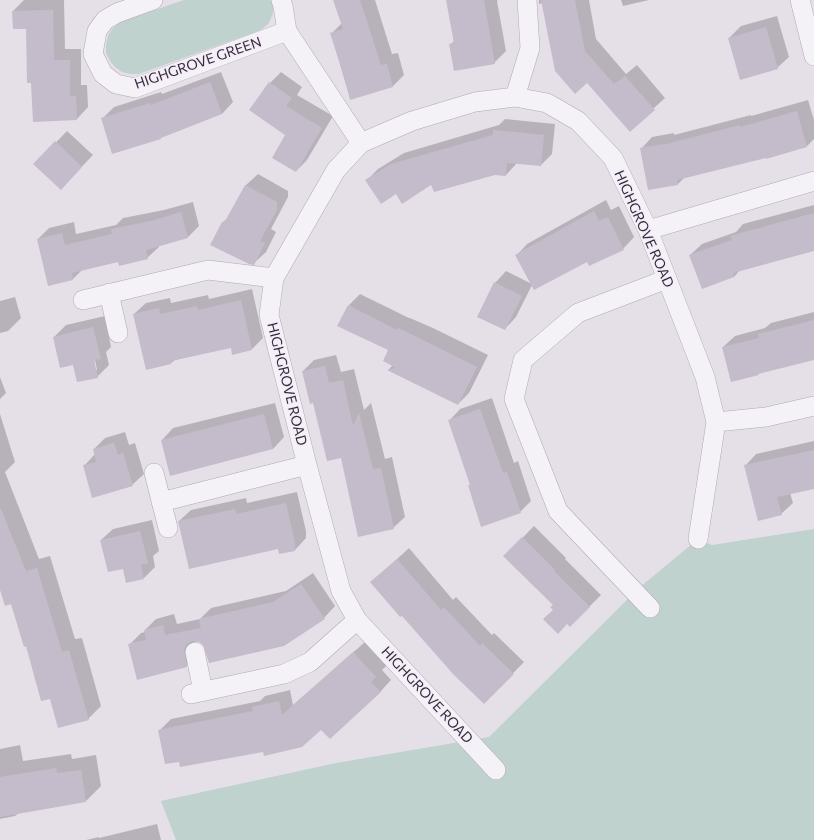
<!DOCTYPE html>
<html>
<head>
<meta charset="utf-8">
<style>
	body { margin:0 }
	canvas { display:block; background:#e5dfe8 }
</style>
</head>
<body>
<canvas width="814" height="840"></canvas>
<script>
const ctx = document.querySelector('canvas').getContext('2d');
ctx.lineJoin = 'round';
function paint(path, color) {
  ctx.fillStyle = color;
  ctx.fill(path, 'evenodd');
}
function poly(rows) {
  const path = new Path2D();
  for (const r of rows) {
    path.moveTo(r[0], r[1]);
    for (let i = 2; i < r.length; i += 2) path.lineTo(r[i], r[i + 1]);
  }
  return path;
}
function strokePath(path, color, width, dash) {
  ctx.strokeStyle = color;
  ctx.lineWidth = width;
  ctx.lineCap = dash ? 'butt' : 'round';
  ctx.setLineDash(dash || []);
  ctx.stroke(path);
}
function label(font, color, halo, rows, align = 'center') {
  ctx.font = font + ' Commissioner,sans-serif';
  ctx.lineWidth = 3;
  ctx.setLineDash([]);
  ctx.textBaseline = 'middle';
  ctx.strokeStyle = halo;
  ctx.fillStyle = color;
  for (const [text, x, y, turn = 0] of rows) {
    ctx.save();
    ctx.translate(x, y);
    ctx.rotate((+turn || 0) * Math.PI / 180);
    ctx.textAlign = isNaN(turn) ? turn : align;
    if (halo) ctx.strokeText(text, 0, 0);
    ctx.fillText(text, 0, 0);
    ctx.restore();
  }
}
paint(poly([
	[184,0,273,0,273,13,269,23,261,30,139,74,130,74,122,72,115,67,110,61,106,53,106,44,108,36,112,29,120,22],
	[814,529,814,840,176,840,161,801,336,763,489,737,640,587,698,539,712,545]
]), '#c0d2cd');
paint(poly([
	[24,0,64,0,65,49,81,49,81,85,87,85,88,107,77,119,27,28,13,11],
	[335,0,375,0,392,54,398,53,404,75,393,86,350,98,331,34,342,23],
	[447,0,498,0,497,1,506,51,494,63,450,45,455,40],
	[539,0,589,0,596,39,626,74,637,65,665,98,630,130,543,3,539,4],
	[621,0,649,0,623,6],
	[777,16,789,57,777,68,729,38,741,26],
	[221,72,233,102,222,114,102,119,114,107,161,92,162,94],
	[281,72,302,87,297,95,333,116,307,160,296,171,287,135,270,83],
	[808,100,814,120,814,139,807,146,767,157,684,178,678,184,641,149,652,137,674,133,674,135,751,115,751,116],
	[505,119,555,124,552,154,541,165,517,163,506,175,495,174,432,183,396,193,367,180,378,169,404,153,499,125],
	[67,131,93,155,72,177,35,164],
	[258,174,288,191,288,197,271,229,276,232,266,252,254,263,222,223,230,216,246,185],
	[606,200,611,210,619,206,634,237,623,249,588,260,532,285,516,317,505,329,495,283,506,271,532,284,516,256,527,244],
	[193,202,199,226,188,237,158,245,159,247,147,258,119,260,83,269,73,279,38,239,49,228,74,222,76,234,116,225,123,218,164,210],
	[814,205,814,248,740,270,734,277,690,255,702,244,736,232,743,224],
	[252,289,263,338,252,349,233,353,231,347,175,360,171,363,134,314,146,303,170,298,171,303,208,295,209,299],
	[360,294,409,318,410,318,433,328,488,355,469,393,458,404,388,370,393,365,389,350,349,305],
	[15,297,21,318,8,331,0,333,0,301],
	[814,312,814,359,760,372,758,374,723,347,735,336,765,328,771,323],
	[105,316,111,347,106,352,109,365,97,377,73,364,54,337,66,325],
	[94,355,97,370,95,370],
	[336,355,341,372,354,369,364,410,371,403,385,459,392,457,405,517,393,528,342,456,313,402,303,371,314,360],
	[0,377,6,393,0,399],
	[492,398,514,463,518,461,531,501,520,512,469,486,471,484,449,421,460,409],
	[275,403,284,437,273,449,162,440,173,428],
	[0,414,15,462,5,472,39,559,50,556,75,639,82,638,101,706,88,719,50,698,27,645,11,603,0,587],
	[125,432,129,445,135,443,144,474,132,485,84,466,95,454,94,449,105,438],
	[814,441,814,488,790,493,793,503,781,514,745,466,756,454],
	[297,492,306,531,306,538,295,550,279,548,179,521,191,510,246,498,247,503],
	[152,520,159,551,153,556,155,567,144,578,127,582,123,568,101,540,113,529],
	[534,526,566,558,565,559,601,595,570,626,554,610,554,605,505,556],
	[409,548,453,600,456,597,492,635,494,633,524,662,484,703,372,582],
	[313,573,335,606,324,618,196,641,198,655,186,666,130,644,141,633,145,632,145,630,156,619,174,614,177,624,200,619,211,608,286,591],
	[365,642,387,665,382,670,391,680,380,692,321,728,263,751,180,760,159,731,171,719,260,701,265,696,290,690,293,705],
	[20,745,23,761,71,754,72,759,96,755,101,786,86,801,19,813,15,816,0,819,0,749],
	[157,824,161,840,86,840,99,837,99,838]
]), '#0003');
paint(poly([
	[333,0,360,0,381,65,387,64,393,87,350,100,344,76,330,33,343,29],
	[446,0,484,0,495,64,454,71,449,44,454,43],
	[541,0,575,0,585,51,614,84,625,76,655,110,630,132,587,83,575,94,555,71],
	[53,10,54,60,70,60,70,96,76,96,77,120,33,122,31,83,27,83,26,29,13,29,12,11],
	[766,27,778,69,740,80,728,38],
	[210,82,222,114,161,138,161,139,112,154,101,118,150,103,151,105],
	[269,82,292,98,286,106,322,128,296,172,272,158,285,135,249,110],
	[797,111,807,147,766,159,766,158,677,180,678,185,648,190,640,148,663,144,663,145,740,125,740,127],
	[493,130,544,135,541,166,507,163,506,176,495,175,434,192,431,185,402,204,396,194,381,204,365,180,391,164,493,135],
	[55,141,82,167,61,190,33,164],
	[245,185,277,202,277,210,260,241,265,243,254,265,249,264,210,245,222,222,224,223],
	[594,211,599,221,608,217,624,250,589,266,587,262,534,290,515,255],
	[181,212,188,238,146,250,148,259,119,266,118,262,72,273,73,280,48,286,37,239,62,233,65,245,112,234,111,229,151,221],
	[814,213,814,251,733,273,734,277,702,289,689,255,732,240,730,236],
	[494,282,522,296,505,330,477,317],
	[241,300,252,350,232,355,231,348,171,361,171,364,146,370,133,314,159,308,160,314,197,306,198,310],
	[348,305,397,330,398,328,421,339,477,367,458,405,387,370,396,368,383,361,388,350,337,326],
	[814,320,814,360,758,374,759,375,731,382,722,347,759,338,758,334],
	[93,327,101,359,94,360,98,378,77,382,73,365,60,368,53,337],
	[325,366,329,383,343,380,353,426,359,413,373,469,381,468,394,529,358,537,341,458,327,461,313,403,310,404,302,371],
	[480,409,503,473,507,472,521,513,481,527,468,485,470,485,448,420],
	[264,414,273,449,170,476,161,440],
	[114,443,118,455,123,453,133,486,92,498,83,465,96,462,93,449],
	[814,450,814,489,777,497,782,515,758,521,744,465],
	[286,503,295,543,295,551,279,554,278,549,189,569,178,521,235,509,236,514],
	[0,509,1,509,26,571,37,568,62,652,69,650,89,720,58,728,50,699,41,701,26,646,24,647,11,604,5,606,0,590],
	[140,531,148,563,141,565,144,579,126,583,123,569,108,572,100,540],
	[522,537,555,570,554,571,590,607,570,627,567,624,558,634,543,619,553,610,550,607,553,605,503,556],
	[397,559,441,610,444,607,480,646,482,643,514,674,484,704,453,674,402,616,400,617,370,582],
	[301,584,325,619,284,646,209,663,203,645,199,642,192,641,187,644,184,649,187,667,137,680,128,644,146,640,144,630,163,625,165,635,201,628,199,619,273,602],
	[353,652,376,677,371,682,381,692,330,739,321,730,302,747,264,756,263,752,180,767,179,762,165,764,158,730,253,711,252,707,279,701,282,715],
	[56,768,57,773,81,770,86,802,0,817,0,777]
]), '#c5bccb');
const street = poly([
	[153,0,117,13,105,20,97,31,93,54,103,74,116,84,135,88,287,31],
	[281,0,283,6,287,31,361,143],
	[800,0,814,56],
	[515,97,530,48,527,0],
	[648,230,814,181],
	[109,293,118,333],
	[83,300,208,270,274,278],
	[716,422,766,417,814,406],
	[154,473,168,528],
	[161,502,307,465],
	[650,608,558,511,514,399,523,360,578,313,667,279],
	[195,652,203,691],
	[191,694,284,674,310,662,357,620],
	[496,770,357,620,341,591,307,465,269,315,274,278,336,170,361,143,412,121,475,102,515,97,547,103,578,121,613,158,648,230,705,377,716,422,698,539]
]);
strokePath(street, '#b1a8b5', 20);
strokePath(street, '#f5f2f7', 19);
label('14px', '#37283f', '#f3eef6', [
	["HIGHGROVE GREEN",198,63,-19],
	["HIGHGROVE ROAD",644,229,66],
	["HIGHGROVE ROAD",287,384,76],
	["HIGHGROVE ROAD",427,695,47]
]);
</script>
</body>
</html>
